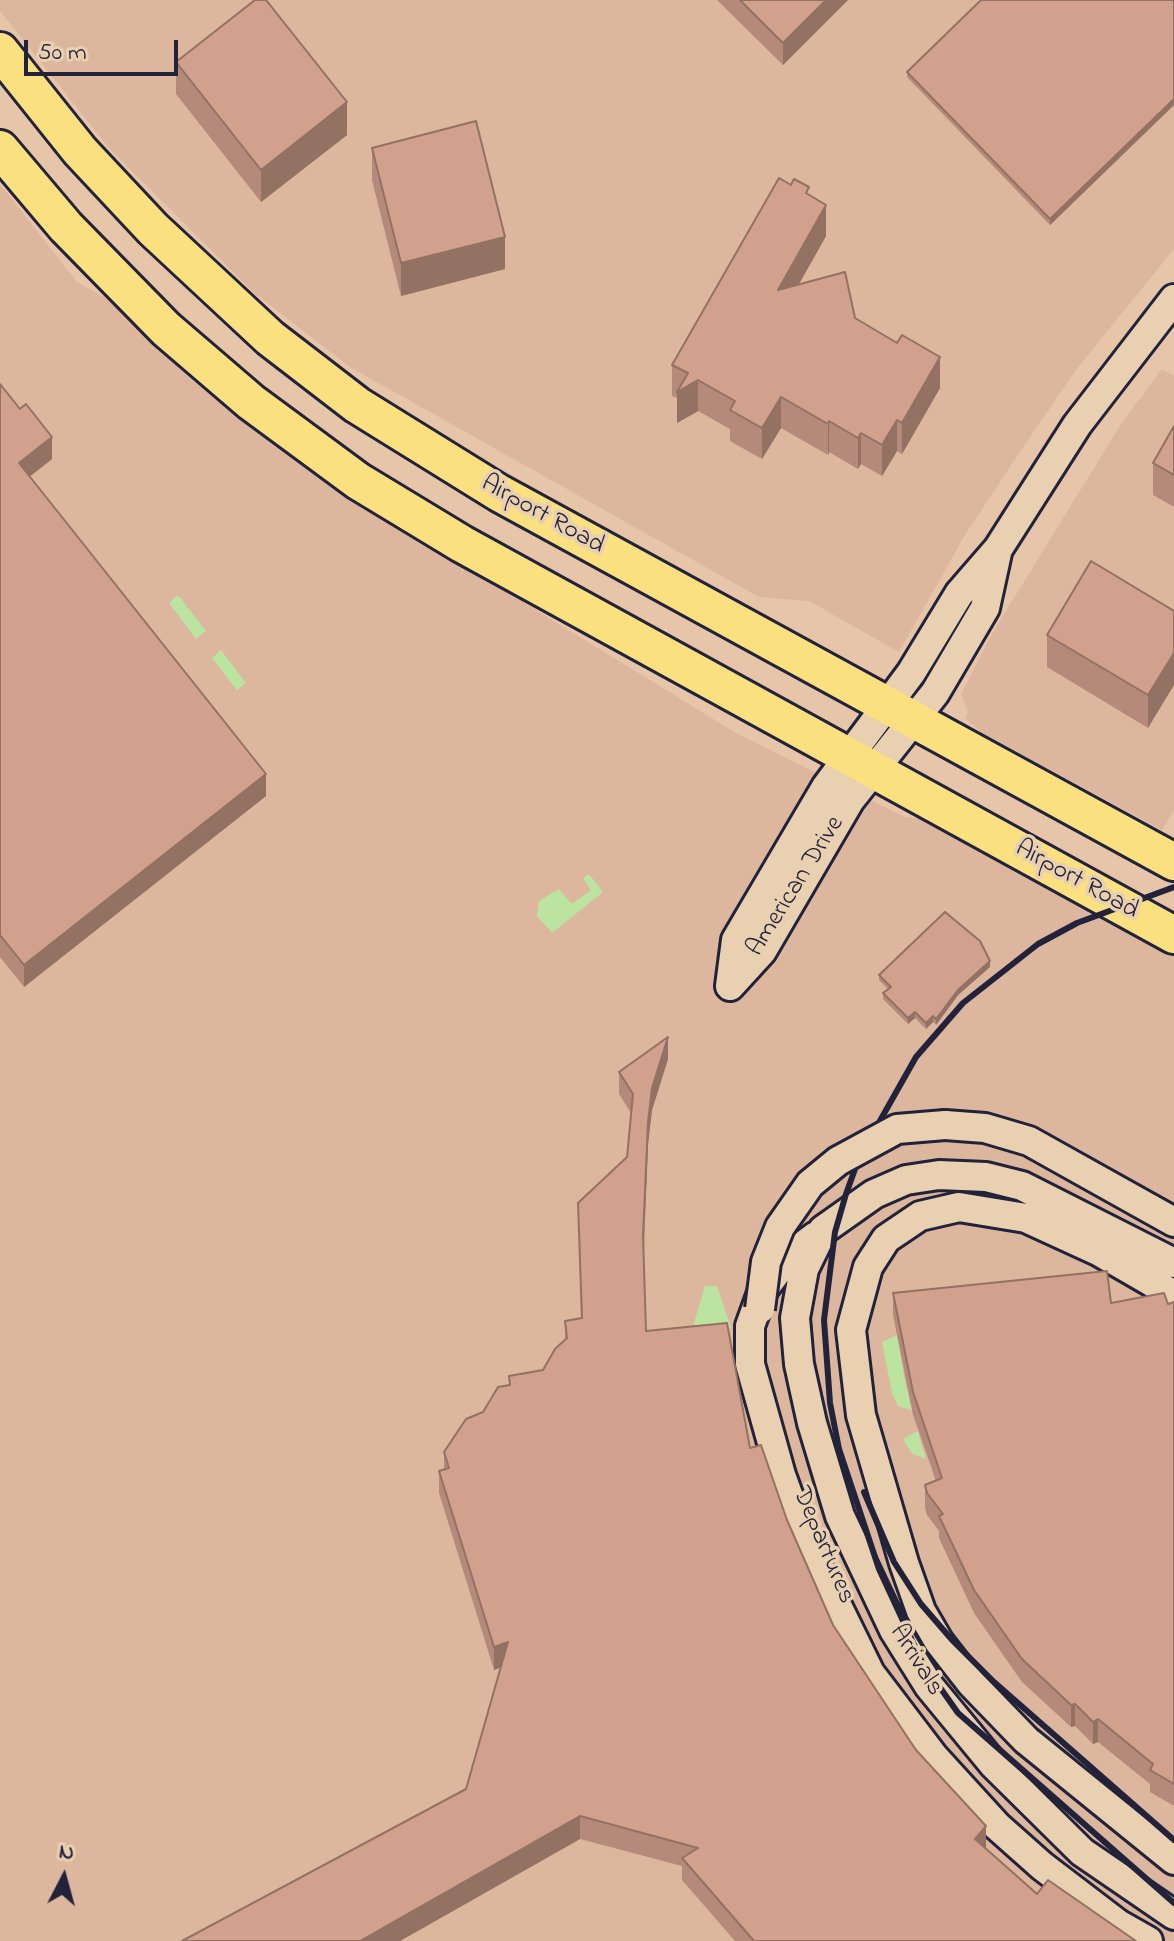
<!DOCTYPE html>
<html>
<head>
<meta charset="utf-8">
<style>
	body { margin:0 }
	#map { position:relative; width:1174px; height:1941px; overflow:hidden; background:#e6c5a8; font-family:"Indie Flower",sans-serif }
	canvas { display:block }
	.north { position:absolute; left:24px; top:1837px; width:80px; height:80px; -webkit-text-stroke:6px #e8d0b0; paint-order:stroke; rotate:6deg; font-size:22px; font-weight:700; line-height:32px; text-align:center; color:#22223b }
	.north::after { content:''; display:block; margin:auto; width:28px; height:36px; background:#22223b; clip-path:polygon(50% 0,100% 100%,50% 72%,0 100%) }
	.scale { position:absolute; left:24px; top:40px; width:154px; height:36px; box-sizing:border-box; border:4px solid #22223b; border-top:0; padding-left:10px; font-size:24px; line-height:28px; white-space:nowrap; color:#22223b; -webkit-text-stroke:6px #e8d0b0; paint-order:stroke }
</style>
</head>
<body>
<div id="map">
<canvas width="1174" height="1941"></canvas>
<div class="north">N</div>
<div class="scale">50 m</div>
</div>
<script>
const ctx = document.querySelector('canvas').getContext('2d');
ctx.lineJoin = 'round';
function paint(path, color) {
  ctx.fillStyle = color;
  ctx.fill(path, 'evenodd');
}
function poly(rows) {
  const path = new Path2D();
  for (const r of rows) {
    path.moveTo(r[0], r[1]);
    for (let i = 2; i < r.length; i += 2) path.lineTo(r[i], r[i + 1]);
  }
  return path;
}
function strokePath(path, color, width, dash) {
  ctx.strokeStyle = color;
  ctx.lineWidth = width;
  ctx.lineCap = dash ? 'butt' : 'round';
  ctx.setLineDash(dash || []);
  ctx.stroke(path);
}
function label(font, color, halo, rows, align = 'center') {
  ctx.font = font + ' "Indie Flower",sans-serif';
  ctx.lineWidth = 7;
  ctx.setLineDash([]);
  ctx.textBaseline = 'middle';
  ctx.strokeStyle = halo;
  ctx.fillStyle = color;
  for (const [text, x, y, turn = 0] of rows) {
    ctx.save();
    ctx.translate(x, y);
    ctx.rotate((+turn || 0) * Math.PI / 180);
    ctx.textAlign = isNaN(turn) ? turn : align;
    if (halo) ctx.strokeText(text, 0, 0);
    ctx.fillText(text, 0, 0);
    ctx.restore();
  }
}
paint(poly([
	[0,0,1174,0,1174,249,1079,366,1021,450,965,535,899,652,809,601,759,597,350,367,253,292,109,148,0,11],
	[0,184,77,282,117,304,414,535,736,733,905,817,930,820,1174,952,1174,1941,0,1941],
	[1162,369,1174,376,1174,810,1162,830,981,732,965,718,968,712,961,694,993,632,1123,421]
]), '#dcb79e');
paint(poly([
	[178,595,206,631,196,639,169,603],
	[221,650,246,683,237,690,212,658],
	[589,874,603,892,552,933,537,916,539,901,559,889,572,904,591,890,583,878],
	[705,1286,717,1286,731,1328,696,1331,694,1323],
	[897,1335,905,1381,912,1410,898,1406,892,1393,882,1342],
	[918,1431,921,1444,926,1459,912,1454,903,1439]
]), '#bbe4a0');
const minor = poly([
	[730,986,736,940,826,787,911,673,959,594,998,549,1077,425,1174,299],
	[730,986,762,951,850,800,935,693,985,608,997,553],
	[945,1125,985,1128,1029,1141,1174,1222],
	[816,1236,787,1258,763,1290,750,1326,750,1364,781,1475,803,1536,870,1673,934,1757,997,1826,1042,1866,1118,1924,1148,1941],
	[1174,1263,1022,1186,986,1177,939,1175,906,1180,874,1194,823,1230,804,1269,795,1318,799,1364,812,1423,840,1516,894,1630,929,1686,994,1765,1082,1852,1174,1915],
	[1174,1295,1098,1251,1026,1218,959,1207,920,1216,886,1239,868,1267,851,1330,861,1415,904,1563,921,1611,939,1642,971,1683,1026,1740,1174,1860]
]);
const major = poly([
	[0,51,80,151,153,229,270,338,357,405,499,493,1174,862],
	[0,149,66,227,166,329,251,402,358,481,462,544,1174,935]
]);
strokePath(minor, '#22223b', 34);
strokePath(major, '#22223b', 42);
strokePath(minor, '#e8d0b0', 28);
strokePath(major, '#fbe080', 36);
strokePath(poly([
	[1174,887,1077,923,1038,944,963,1003,916,1057,859,1158,846,1194,835,1232,824,1320,830,1403,839,1449,879,1569,922,1662,958,1713,1174,1903],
	[864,1492,894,1562,921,1604,953,1641,994,1682,1174,1840]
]), '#22223b', 6);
const minorBridge = poly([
	[760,1309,766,1262,780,1227,810,1184,838,1161,897,1129,945,1125]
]);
strokePath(minorBridge, '#22223b', 34, []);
strokePath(minorBridge, '#e8d0b0', 28);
paint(poly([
	[717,0,848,0,783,65],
	[1174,0,1174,105,1050,225,907,77,907,72],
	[176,62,347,135,261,202,176,94],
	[372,148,505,269,401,296,372,180],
	[809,195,826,236,799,284,855,318,940,388,902,454,897,451,882,476,861,464,858,469,829,452,828,455,781,428,762,459,730,441,730,429,698,411,677,423,677,398,672,396,672,365],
	[0,384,52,459,30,476,266,796,24,987,0,957],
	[1174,426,1174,507,1153,495,1153,463],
	[1174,611,1148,728,1047,667,1047,635],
	[990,967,958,995,936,1025,933,1022,926,1029,915,1018,908,1024,883,999,883,993,888,989,879,980,879,975],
	[668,1059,652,1110,648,1144,644,1250,646,1331,750,1448,787,1520,833,1625,916,1750,986,1849,1037,1894,1136,1941,735,1941,682,1880,682,1866,580,1839,400,1941,182,1941,466,1789,501,1667,494,1670,439,1493,439,1471,444,1470,444,1452,509,1385,543,1370,565,1340,565,1321,581,1318,578,1203,627,1157,631,1113,619,1094,619,1072],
	[893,1293,1111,1303,1168,1304,1174,1302,1174,1806,1150,1792,1150,1784,1098,1742,1093,1744,1075,1726,1071,1727,1022,1682,974,1613,939,1538,939,1531,927,1515,925,1508,925,1485,936,1481,913,1415,893,1315]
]), '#b58a7a');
paint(poly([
	[826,0,848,0,783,65,783,43],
	[1174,99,1174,105,1050,225,1050,219],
	[347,102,347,135,261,202,261,170],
	[826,205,826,236,778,321,778,290],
	[505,237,505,269,401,296,401,263],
	[940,357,940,388,902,454,902,423],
	[698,380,698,411,677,423,677,392],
	[781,397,781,428,762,459,762,428],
	[897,420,897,451,882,476,882,445],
	[829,421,829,452,828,455,828,424],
	[861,433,861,464,858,469,858,438],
	[52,437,52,459,19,485,19,463],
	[1174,653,1174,685,1148,728,1148,695],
	[266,774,266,796,24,987,24,965],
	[990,961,990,967,958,995,936,1025,936,1019,958,990],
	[915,1012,915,1018,908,1024,908,1018],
	[933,1016,933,1022,926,1029,926,1023],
	[668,1037,668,1059,652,1110,648,1144,643,1258,648,1122,652,1088],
	[508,1642,508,1665,494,1670,494,1647],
	[1075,1704,1075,1726,1071,1727,1071,1705],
	[1098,1719,1098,1742,1093,1744,1093,1722],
	[580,1816,580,1839,400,1941,360,1941],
	[986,1826,986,1848,975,1839]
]), '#937163');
const building = poly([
	[255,0,266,0,347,102,261,170,176,62,255,0],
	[740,0,826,0,783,43,740,0],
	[981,0,1174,0,1174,99,1050,219,907,72,981,0],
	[476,121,505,237,401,263,372,148,476,121],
	[779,178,791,185,794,179,809,187,806,193,826,205,778,290,845,272,855,318,897,343,902,335,940,357,902,423,897,420,882,445,861,433,858,438,829,421,828,424,781,397,762,428,730,410,735,401,698,380,677,392,688,373,672,365,779,178],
	[0,384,20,409,26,404,52,437,19,463,266,774,24,965,0,935,0,384],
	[1174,426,1174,475,1153,463,1174,426],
	[1091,561,1174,611,1174,653,1148,695,1047,635,1091,561],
	[945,912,980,941,990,961,958,990,936,1019,933,1016,926,1023,915,1012,908,1018,883,993,891,987,879,975,945,912],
	[668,1037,652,1088,648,1122,643,1236,646,1331,727,1323,750,1448,761,1445,787,1520,833,1625,916,1750,986,1826,975,1839,1037,1894,1048,1880,1136,1941,754,1941,682,1858,698,1848,580,1816,360,1941,182,1941,466,1789,508,1642,494,1647,439,1471,449,1468,444,1452,466,1419,483,1412,498,1387,510,1385,509,1376,543,1370,555,1349,567,1338,565,1321,582,1318,578,1203,627,1157,633,1094,619,1072,668,1037],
	[1107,1271,1111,1303,1164,1293,1168,1304,1174,1302,1174,1784,1150,1770,1153,1764,1098,1719,1093,1722,1075,1704,1071,1705,1022,1659,974,1590,939,1516,943,1514,927,1493,925,1485,942,1478,913,1392,893,1293,1107,1271]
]);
paint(building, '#d2a18e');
strokePath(building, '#937163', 2);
label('26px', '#22223b', '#e8d0b0', [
	["Airport Road",542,516,29],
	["Airport Road",1076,881,29],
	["American Drive",797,887,-58],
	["Departures",822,1546,67],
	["Arrivals",915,1661,58]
]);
</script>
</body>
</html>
